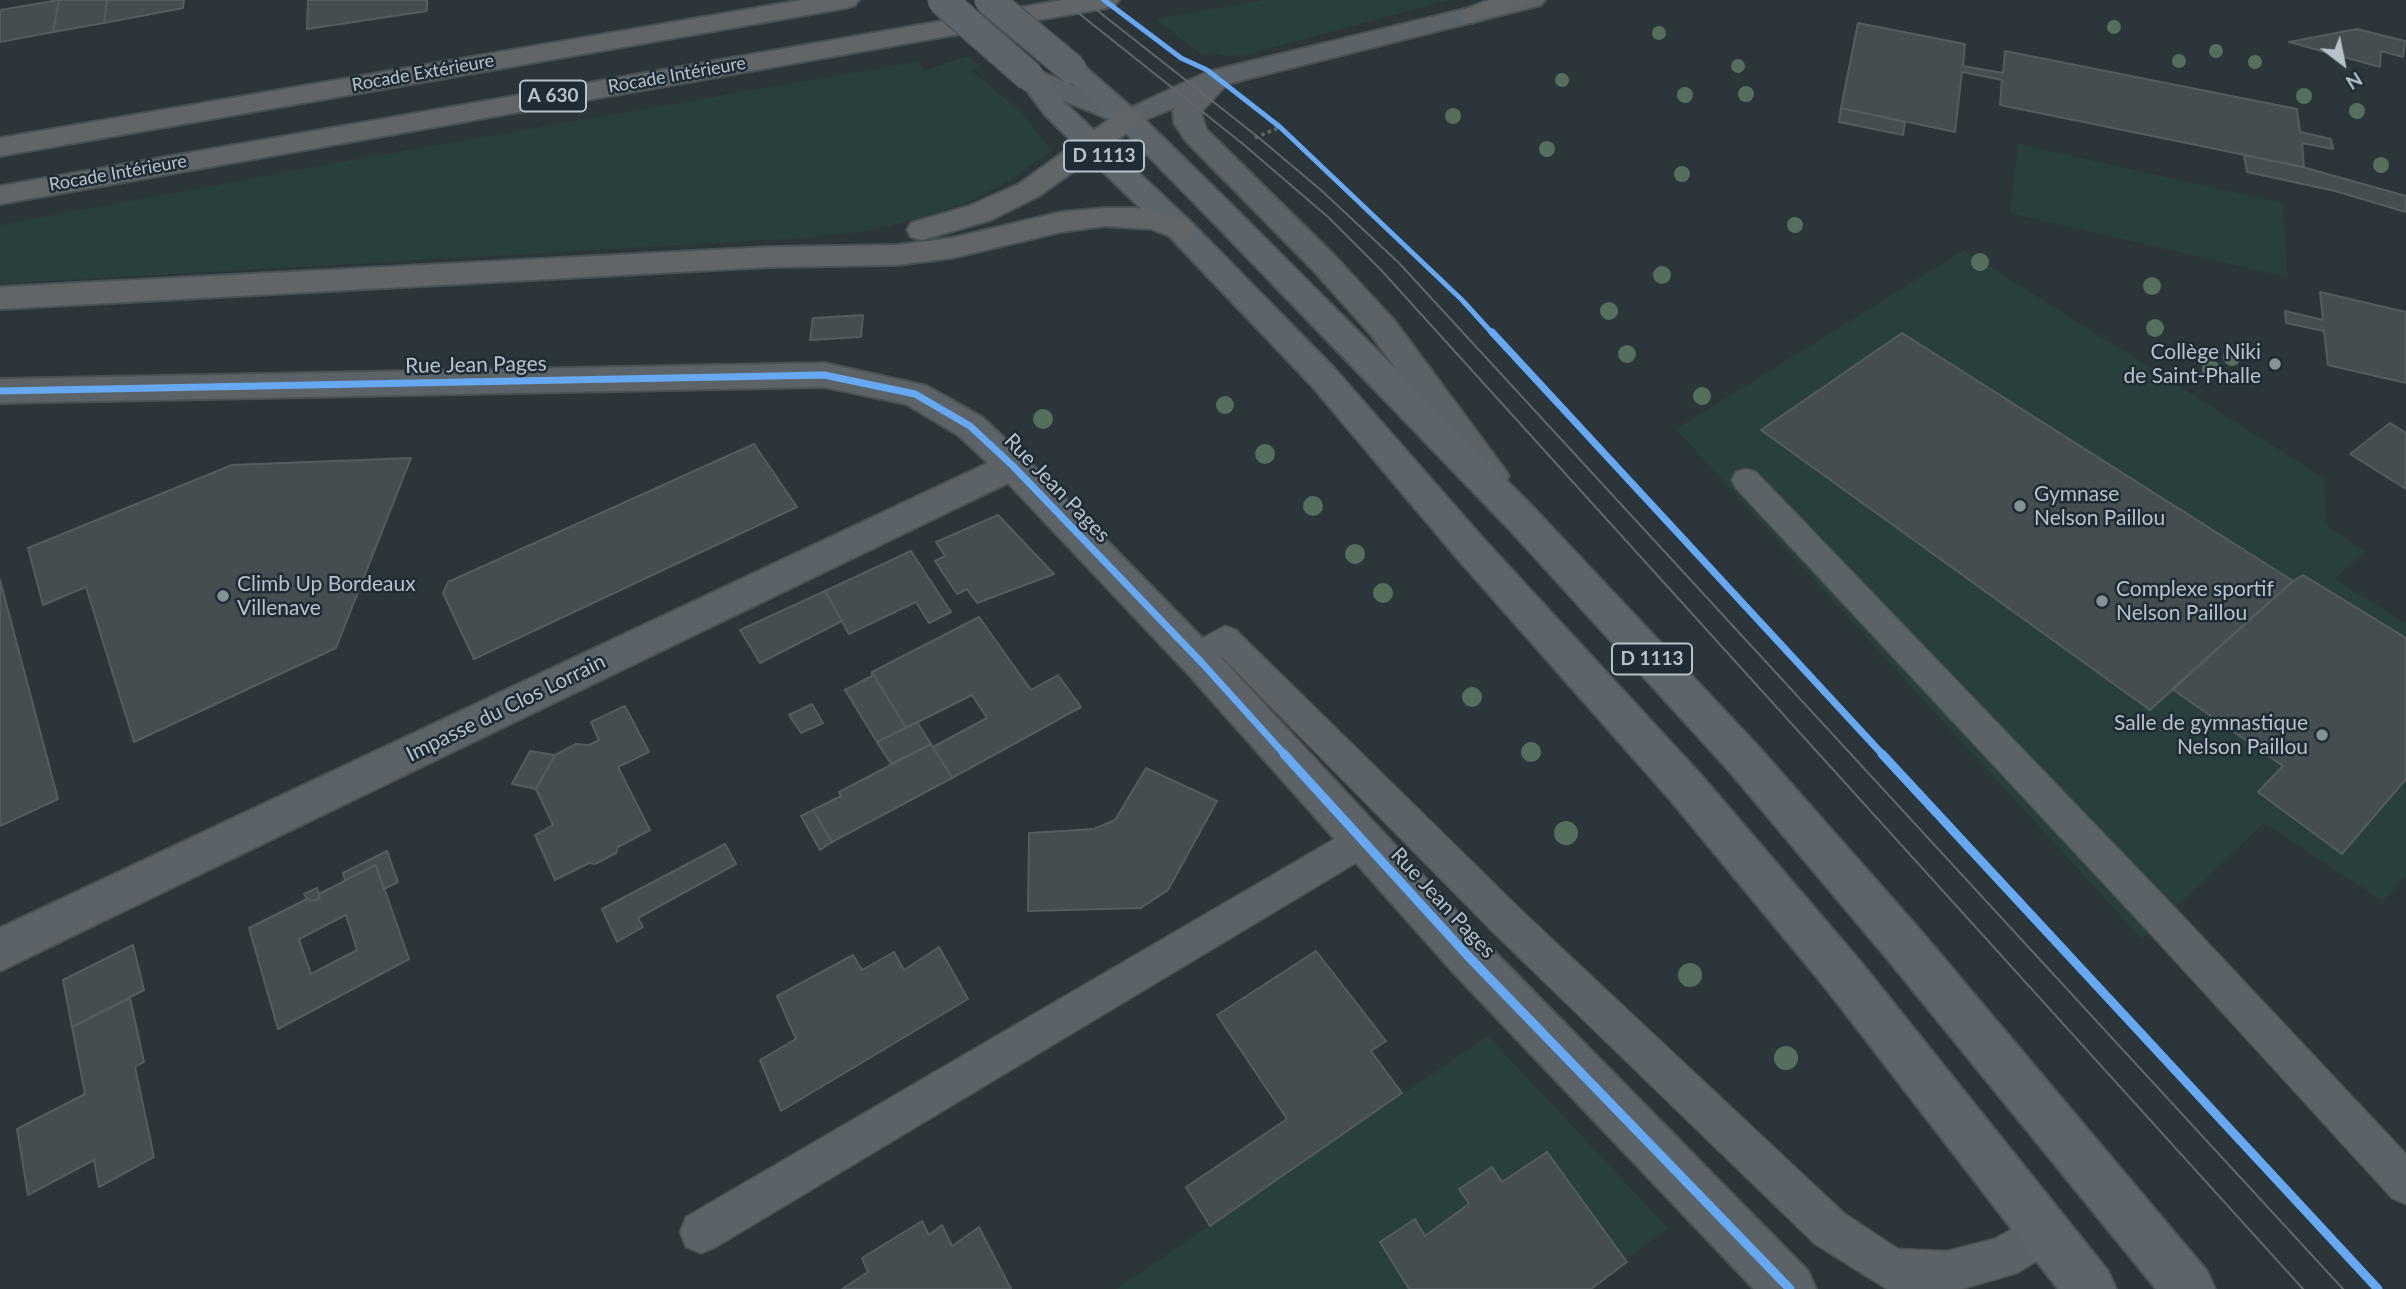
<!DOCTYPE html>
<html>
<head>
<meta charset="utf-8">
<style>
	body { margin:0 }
	#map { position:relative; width:2406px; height:1289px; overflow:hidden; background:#2c353a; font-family:Lato,sans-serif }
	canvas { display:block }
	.north { position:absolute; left:2308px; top:28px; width:70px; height:70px; -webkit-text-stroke:5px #1f2c35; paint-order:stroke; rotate:148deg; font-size:19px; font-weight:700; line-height:28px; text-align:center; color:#b7c2ca }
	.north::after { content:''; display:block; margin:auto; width:24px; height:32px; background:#b7c2ca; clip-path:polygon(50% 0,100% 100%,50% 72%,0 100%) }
</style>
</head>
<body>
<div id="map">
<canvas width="2406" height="1289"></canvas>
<div class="north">N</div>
</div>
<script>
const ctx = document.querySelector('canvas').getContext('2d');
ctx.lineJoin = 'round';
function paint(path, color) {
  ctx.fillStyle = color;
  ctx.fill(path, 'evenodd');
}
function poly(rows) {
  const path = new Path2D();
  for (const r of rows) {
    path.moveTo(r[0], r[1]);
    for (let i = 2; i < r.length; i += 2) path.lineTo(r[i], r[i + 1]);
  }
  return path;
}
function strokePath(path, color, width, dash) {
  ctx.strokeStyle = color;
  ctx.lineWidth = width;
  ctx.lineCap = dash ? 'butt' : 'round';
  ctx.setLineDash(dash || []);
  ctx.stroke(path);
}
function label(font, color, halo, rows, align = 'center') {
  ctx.font = font + ' Lato,sans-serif';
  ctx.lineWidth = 5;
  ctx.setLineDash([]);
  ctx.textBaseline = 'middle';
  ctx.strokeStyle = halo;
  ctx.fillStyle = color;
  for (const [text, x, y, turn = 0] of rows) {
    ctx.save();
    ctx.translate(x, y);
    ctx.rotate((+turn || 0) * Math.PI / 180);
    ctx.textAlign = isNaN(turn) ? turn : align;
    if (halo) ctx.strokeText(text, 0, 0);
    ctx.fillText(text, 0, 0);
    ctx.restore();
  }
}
paint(poly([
	[1263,0,1449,0,1246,55,1224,56,1213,52,1202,55,1156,19],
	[967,56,980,66,972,71,1020,111,1052,151,1013,178,973,200,928,216,867,231,802,238,0,284,0,225,352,160,920,61,923,71],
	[2018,144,2283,203,2287,277,2010,213],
	[1964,250,2324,478,2326,525,2365,552,2334,579,2406,623,2406,876,2383,901,2264,823,2142,939,1676,429],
	[1488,1036,1668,1228,1588,1289,1116,1289]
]), '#293f3e');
const building = poly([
	[59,0,53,32,0,42,0,10,59,0],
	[59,0,107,0,104,23,53,32,59,0],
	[107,0,184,0,183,8,104,23,107,0],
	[308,0,427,0,427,11,307,29,308,0],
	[1858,23,1965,44,1963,66,2003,73,2005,51,2297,109,2300,132,2331,139,2333,149,2302,143,2304,167,2000,105,2002,80,1962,72,1955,132,1841,108,1858,23],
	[2357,29,2405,41,2403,57,2381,51,2380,67,2289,42,2357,29],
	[1841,108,1905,122,1903,135,1839,122,1841,108],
	[2244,155,2306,168,2406,196,2406,212,2335,191,2247,172,2244,155],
	[2320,292,2406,312,2406,383,2328,365,2324,331,2286,323,2285,311,2323,320,2320,292],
	[863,315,861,337,810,340,813,318,863,315],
	[1902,333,2293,581,2150,710,1761,430,1902,333],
	[2390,423,2406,433,2406,489,2350,454,2390,423],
	[754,444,797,507,474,659,443,593,448,582,754,444],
	[411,458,336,648,134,742,86,587,43,605,28,548,232,465,411,458],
	[998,515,1054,574,977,603,967,589,957,594,935,561,945,556,936,542,998,515],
	[911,551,951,612,929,623,916,602,849,634,825,591,911,551],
	[2303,575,2406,638,2406,779,2342,854,2258,792,2283,766,2172,689,2293,581,2303,575],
	[0,580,58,799,0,826,0,580],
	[825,591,842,621,760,663,740,630,825,591],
	[979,617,1031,690,1058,675,1081,707,952,778,933,747,987,718,972,695,906,728,872,672,979,617],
	[872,672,906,728,877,742,845,690,872,676,872,672],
	[812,704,823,723,801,733,789,715,812,704],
	[625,706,649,752,618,767,650,830,618,847,616,853,595,864,589,863,555,880,535,835,553,825,536,789,555,755,576,744,589,745,599,740,591,722,625,706],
	[917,722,931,744,891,764,877,742,917,722],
	[931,744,952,778,832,842,813,810,841,796,839,792,931,744],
	[530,751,555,755,536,789,512,784,530,751],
	[1146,768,1217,801,1168,890,1141,908,1028,911,1029,833,1094,829,1115,820,1146,768],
	[813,810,832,842,820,850,801,816,813,810],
	[725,844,736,864,638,918,643,927,617,942,602,909,725,844],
	[387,851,398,882,384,889,376,865,345,880,343,873,387,851],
	[376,865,409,959,278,1029,249,928,307,899,312,901,320,898,319,894,376,865],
	[346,915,357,950,311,974,299,939,346,915],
	[317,888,320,898,312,901,307,899,304,894,317,888],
	[133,945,144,990,72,1027,63,980,133,945],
	[939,947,968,999,781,1111,760,1060,796,1039,777,996,853,955,862,970,894,952,904,970,939,947],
	[1316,951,1386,1041,1371,1051,1402,1093,1210,1226,1186,1187,1287,1119,1217,1015,1316,951],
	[130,998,144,1062,135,1067,154,1157,99,1187,94,1160,28,1195,17,1129,85,1094,72,1027,130,998],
	[1547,1152,1627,1262,1591,1289,1409,1289,1380,1242,1415,1219,1425,1236,1469,1204,1459,1189,1492,1167,1502,1182,1547,1152],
	[922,1221,929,1235,942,1225,952,1246,979,1227,1011,1289,842,1289,868,1272,862,1258,922,1221]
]);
paint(building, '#454d51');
strokePath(building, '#545c61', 2);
const service = poly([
	[1746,469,1756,472,2176,909,2406,1154,2406,1204,2392,1198,2150,933,1736,488,1732,480,1736,472,1746,469],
	[1225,626,1236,630,1522,911,1845,1214,1898,1249,1947,1251,1994,1239,2045,1211,2060,1217,2066,1232,2060,1247,2017,1273,1962,1289,1887,1289,1815,1244,1496,935,1222,657,1195,670,1184,666,1179,657,1184,648,1225,626],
	[1362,825,1374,830,1379,841,1374,852,716,1247,701,1253,686,1247,680,1232,686,1217,1350,830,1362,825]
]);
const minor = poly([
	[824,363,927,386,982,417,1025,457,1216,652,1483,940,1808,1271,1816,1289,1754,1289,1451,970,1188,674,1008,483,0,971,0,928,988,463,958,435,906,404,824,387,0,403,0,379,824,363]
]);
const tertiary = poly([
	[1501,0,1545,0,1541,5,1227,84,1201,112,1206,129,1334,255,1394,320,1503,467,1509,476,1503,485,1491,489,1479,485,1372,336,1312,269,1185,140,1174,123,1173,111,1176,107,1128,127,1020,83,1017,77,1020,71,1030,69,1040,71,1128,109,1207,72,1501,0]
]);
const primary = poly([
	[1072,61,1081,63,1138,113,1236,209,1534,508,1758,746,1921,931,2207,1271,2215,1289,2156,1289,1889,961,1730,772,1508,528,1214,223,1118,125,1063,75,1059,69,1063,63,1072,61],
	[1030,69,1040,71,1065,103,1193,224,1335,369,1482,537,1702,776,1860,961,2108,1271,2116,1289,2058,1289,1828,991,1672,802,1456,557,1311,385,1171,238,1045,115,1017,77,1020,71,1030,69]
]);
const motorway = poly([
	[802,0,859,0,855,5,846,8,0,156,0,138,802,0],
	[1062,0,1119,0,1115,5,1106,8,0,204,0,186,1062,0],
	[1489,0,1525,0,1521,5,1472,23,1463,20,1459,15,1463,10,1489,0],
	[1128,111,1138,113,1142,119,1138,125,1039,196,991,220,922,240,911,237,907,230,911,223,969,206,1019,184,1118,113,1128,111],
	[1105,208,1134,208,1158,211,1193,224,1197,231,1193,238,1182,241,1151,229,1105,226,1061,232,952,258,897,265,770,267,0,309,0,287,770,247,897,245,952,238,1061,212,1105,208]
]);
strokePath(service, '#4a5054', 3);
strokePath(minor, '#4a5054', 4);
strokePath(tertiary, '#4a5054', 4);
strokePath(primary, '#4a5257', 4);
strokePath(motorway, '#495155', 4);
strokePath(poly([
	[1255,138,1280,127]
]), '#5f676a', 3.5, [3.5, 3.5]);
paint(service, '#5c6368');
paint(minor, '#5c6368');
paint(tertiary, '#5c6368');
paint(primary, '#5e656a');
paint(motorway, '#616568');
strokePath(poly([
	[1062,0,1243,144,1328,217,1382,271,2303,1289],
	[1084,0,1258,137,1322,191,1399,263,2343,1289]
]), '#61676c', 2);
const primaryBridge = poly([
	[942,0,1030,77],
	[989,0,1072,69]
]);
strokePath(primaryBridge, '#4a5257', 32, []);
strokePath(primaryBridge, '#5e656a', 29);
strokePath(poly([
	[1104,0,1181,58,1207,70,1280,127,1462,300,1493,334]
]), '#66a8f1', 5);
strokePath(poly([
	[1492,332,1884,756],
	[0,391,824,375,915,394,970,426,1013,466,1202,663,1286,756]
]), '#66a8f1', 7);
strokePath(poly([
	[1284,754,1467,955,1790,1289],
	[1882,754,2378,1289]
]), '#66a8f1', 9);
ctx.fillStyle = '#556f5c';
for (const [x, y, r] of [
	[2114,27,7],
	[1659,33,7],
	[2216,51,7],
	[2179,61,7],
	[2255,62,7],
	[1738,66,7],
	[1562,80,7],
	[1746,94,8],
	[1685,95,8],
	[2304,96,8],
	[2357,111,8],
	[1453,116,8],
	[1547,149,8],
	[2381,165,8],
	[1682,174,8],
	[1795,225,8],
	[1980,262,9],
	[1662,275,9],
	[2152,286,9],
	[1609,311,9],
	[2155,328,9],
	[1627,354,9],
	[2232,357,9],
	[2211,369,9],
	[1702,396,9],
	[1225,405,9],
	[1043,419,10],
	[1265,454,10],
	[1313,506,10],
	[1355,554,10],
	[1383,593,10],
	[1472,697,10],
	[1531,752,10],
	[1566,833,12],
	[1690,975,12],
	[1786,1058,12]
]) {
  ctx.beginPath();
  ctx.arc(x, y, r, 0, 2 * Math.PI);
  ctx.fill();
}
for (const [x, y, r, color] of [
	[2275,364,7,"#869198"],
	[2020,506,7,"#869198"],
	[223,596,7,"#869198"],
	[2102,601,7,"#869198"],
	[2322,735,7,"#869198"]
]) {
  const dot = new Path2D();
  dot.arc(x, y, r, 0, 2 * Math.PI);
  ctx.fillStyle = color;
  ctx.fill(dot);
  strokePath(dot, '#1f2c35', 2.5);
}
label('18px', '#b7c2ca', '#1f2c35', [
	["Rocade Extérieure",423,73,-10],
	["Rocade Intérieure",677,75,-10],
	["Rocade Intérieure",118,173,-10]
]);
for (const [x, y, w] of [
	[553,96,66],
	[1104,156,80],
	[1652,659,80]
]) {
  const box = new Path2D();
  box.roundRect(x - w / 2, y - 15.5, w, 31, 5);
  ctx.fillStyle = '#1f2c35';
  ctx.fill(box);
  strokePath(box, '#b7c2ca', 2);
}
label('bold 19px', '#b7c2ca', null, [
	["A 630",553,96],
	["D 1113",1104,156],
	["D 1113",1652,659]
]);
label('21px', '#b7c2ca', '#1f2c35', [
	["Collège Niki",2261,352,"right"],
	["de Saint-Phalle",2261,376,"right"],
	["Gymnase",2034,494],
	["Nelson Paillou",2034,518],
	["Climb Up Bordeaux",237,584],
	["Villenave",237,608],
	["Complexe sportif",2116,589],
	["Nelson Paillou",2116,613],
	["Salle de gymnastique",2308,723,"right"],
	["Nelson Paillou",2308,747,"right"]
], 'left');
label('21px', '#b7c2ca', '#1f2c35', [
	["Rue Jean Pages",476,365,-1],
	["Rue Jean Pages",1057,488,46],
	["Impasse du Clos Lorrain",506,708,-26],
	["Rue Jean Pages",1443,903,47]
]);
</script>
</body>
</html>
